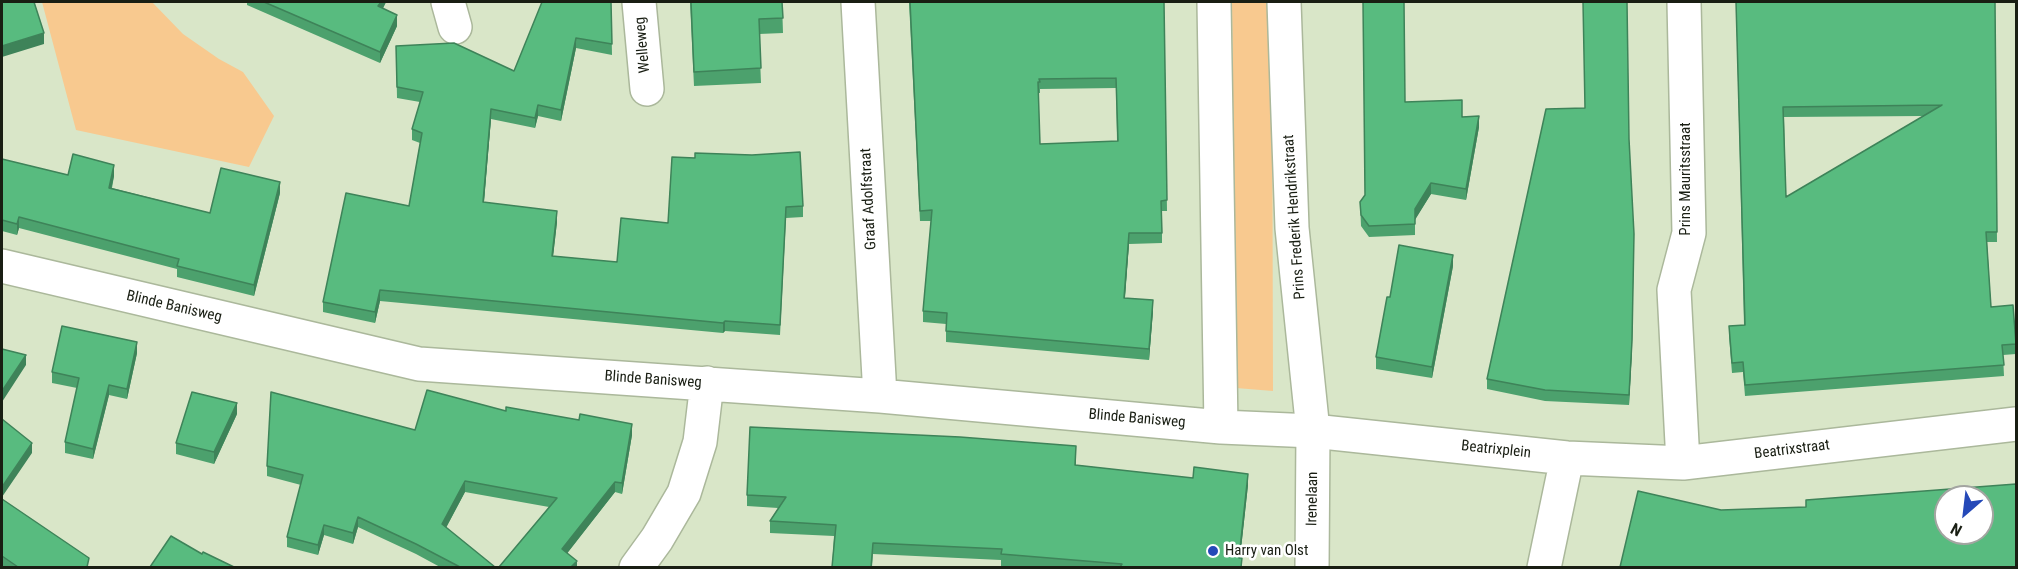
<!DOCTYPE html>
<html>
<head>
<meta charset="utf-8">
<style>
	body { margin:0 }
	#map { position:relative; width:2018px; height:569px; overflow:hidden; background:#d9e6c8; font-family:"Roboto Condensed",sans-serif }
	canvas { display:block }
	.frame { position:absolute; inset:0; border:3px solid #191e13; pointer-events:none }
	.north { position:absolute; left:1934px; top:485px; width:60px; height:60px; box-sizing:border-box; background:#fff; border:2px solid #a3a5a1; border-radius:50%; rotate:208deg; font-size:16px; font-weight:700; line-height:24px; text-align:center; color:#191e13 }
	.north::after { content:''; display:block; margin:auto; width:21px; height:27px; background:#2549b8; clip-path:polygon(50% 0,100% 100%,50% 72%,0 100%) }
</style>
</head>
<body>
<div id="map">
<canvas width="2018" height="569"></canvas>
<div class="frame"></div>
<div class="north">N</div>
</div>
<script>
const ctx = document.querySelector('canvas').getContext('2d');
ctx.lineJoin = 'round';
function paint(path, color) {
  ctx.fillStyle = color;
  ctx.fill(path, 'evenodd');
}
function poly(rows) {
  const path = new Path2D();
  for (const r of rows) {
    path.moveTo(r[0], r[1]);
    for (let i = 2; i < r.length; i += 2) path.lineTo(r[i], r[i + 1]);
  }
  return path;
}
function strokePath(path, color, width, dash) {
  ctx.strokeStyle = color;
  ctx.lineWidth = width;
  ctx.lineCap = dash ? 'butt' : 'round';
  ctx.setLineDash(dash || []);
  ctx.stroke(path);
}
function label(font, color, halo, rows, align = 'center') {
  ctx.font = font + ' "Roboto Condensed",sans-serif';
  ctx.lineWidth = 5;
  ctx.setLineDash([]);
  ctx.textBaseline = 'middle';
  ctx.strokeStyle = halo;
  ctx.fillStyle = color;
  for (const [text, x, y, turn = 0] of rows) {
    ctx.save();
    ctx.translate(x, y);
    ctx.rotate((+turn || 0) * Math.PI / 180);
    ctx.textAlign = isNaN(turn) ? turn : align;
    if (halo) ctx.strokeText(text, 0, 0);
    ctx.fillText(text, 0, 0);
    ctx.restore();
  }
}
paint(poly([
	[42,2,152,2,183,34,219,59,243,72,274,116,249,167,76,130],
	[1232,2,1272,2,1272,4,1273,391,1236,388]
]), '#f8c98f');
const minor = poly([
	[448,2,455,27],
	[639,2,647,89],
	[858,2,880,396],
	[1214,2,1221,427],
	[2,266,419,364,880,396,1221,427,1313,431,1567,458,1683,463,2016,424],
	[1683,463,1674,290,1689,233,1684,2],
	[636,568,657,539,684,493,700,442,707,383],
	[1544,568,1567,458]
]);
const secondary = poly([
	[1284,2,1292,228,1313,431,1312,568]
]);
strokePath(minor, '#abb89b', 36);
strokePath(secondary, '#abb89b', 36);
strokePath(minor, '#fff', 33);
strokePath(secondary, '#fff', 33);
paint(poly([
	[247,2,386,2,383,8,397,26,380,63,247,5],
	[611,2,612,55,576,48,561,121,538,116,535,128,491,119,484,202,557,222,553,256,617,262,668,223,672,157,803,206,803,217,786,218,780,335,725,331,723,333,380,301,375,323,323,312,323,302,409,206,420,143,412,140,412,129,420,102,397,98,396,46,514,71],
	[690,2,782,2,783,33,759,34,761,83,694,86],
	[909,2,1164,2,1167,211,1162,211,1162,243,1129,244,1125,298,1153,311,1149,360,946,342,946,324,923,322,923,311,931,221,920,221],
	[1116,88,1117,141,1040,144,1038,93,1040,93,1040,89],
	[1736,2,1995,2,1997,242,1987,242,1991,307,2016,344,2016,354,2003,355,2004,376,1745,396,1743,372,1732,373,1729,336,1729,326,1744,325],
	[1924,116,1786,197,1784,117],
	[1405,102,1462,117,1479,127,1466,200,1431,194,1415,219,1415,235,1369,237,1361,226,1360,202,1365,195],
	[2,159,68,175,114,176,112,188,210,213,280,193,254,296,177,277,177,269,19,228,17,235,2,231],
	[1453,266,1432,378,1376,369,1376,357,1390,297],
	[1632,350,1629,405,1545,401,1487,389,1487,379],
	[137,353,127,399,109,395,93,459,65,453,65,442,77,388,52,383,52,372],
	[506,411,632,435,622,494,615,492,567,553,577,567,499,567,549,507,465,492,446,528,495,567,440,567,416,554,358,527,353,544,324,535,318,555,287,547,287,537,301,485,267,476,267,466,415,430],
	[237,414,214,464,176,454,176,443],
	[1076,458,1076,465,1248,485,1240,558,1242,567,1022,567,1001,566,1001,560,873,554,872,567,832,567,834,536,770,533,770,521,778,508,747,506,747,495],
	[2,499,89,567,3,567,2,566]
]), '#4ca16d');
paint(poly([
	[381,2,386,2,378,18,378,6],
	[397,15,397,26,380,63,380,52],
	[44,33,44,44,2,57,2,46],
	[576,38,576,48,561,121,561,110],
	[538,105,538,116,535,128,535,118],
	[491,109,491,119,483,213,483,202],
	[1479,116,1479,127,1466,200,1466,189],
	[114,165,114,176,109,199,109,188],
	[280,182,280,193,254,296,254,285],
	[1431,183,1431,194,1415,220,1415,209],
	[557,211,557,222,552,266,552,256],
	[19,217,19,228,17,235,17,224],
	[1129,233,1129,244,1124,309,1124,298],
	[1634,234,1632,350,1629,405,1629,395],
	[1453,255,1453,266,1432,378,1432,367],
	[380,290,380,301,375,323,375,312],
	[1153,300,1153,311,1149,360,1149,349],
	[725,321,725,331,723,333,723,323],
	[137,342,137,353,127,399,127,389],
	[26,355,26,365,2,402,2,391],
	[109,385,109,395,93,459,93,449],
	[237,403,237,414,214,464,214,452],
	[632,424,632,435,622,494,622,483],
	[32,443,32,453,2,497,2,487],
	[1248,474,1248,485,1239,567,1239,558],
	[465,481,465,492,442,535,442,524],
	[615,482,615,492,562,560,562,549],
	[358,517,358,527,353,544,353,533],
	[324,525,324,535,318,555,318,545],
	[577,561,577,567,571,567]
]), '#3e8359');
const building = poly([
	[2,2,34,2,44,33,2,46,2,2],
	[264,2,381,2,378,6,397,15,380,52,264,2],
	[542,2,611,2,612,44,576,38,561,110,538,105,535,118,491,109,483,202,557,211,552,256,617,262,621,218,668,223,672,157,695,158,695,153,752,155,800,152,803,206,786,207,780,325,725,321,723,323,380,290,375,312,323,302,346,193,409,206,422,133,412,129,423,92,397,87,396,46,454,43,514,71,542,2],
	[691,2,782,2,783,18,759,19,761,68,694,72,691,2],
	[910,2,1164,2,1167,200,1161,201,1162,233,1129,233,1124,298,1153,300,1149,349,946,331,947,313,923,311,932,210,920,211,910,2],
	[1116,78,1118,141,1040,144,1038,82,1040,82,1039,79,1116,78],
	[1363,2,1404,2,1405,102,1462,100,1462,117,1479,116,1466,189,1431,183,1415,209,1415,224,1369,226,1361,215,1360,202,1365,195,1363,2],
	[1583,2,1627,2,1629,139,1634,234,1632,340,1629,395,1545,390,1487,379,1546,109,1585,108,1583,2],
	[1736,2,1995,2,1997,232,1986,232,1991,307,2013,305,2016,344,2002,345,2004,365,1745,385,1743,362,1732,363,1729,326,1745,325,1736,2],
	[1942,105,1786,197,1783,107,1942,105],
	[73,154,114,165,109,188,210,213,221,168,280,182,254,285,177,266,179,259,19,217,17,224,2,220,2,159,68,175,73,154],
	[1399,245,1453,255,1432,367,1376,357,1387,297,1390,297,1399,245],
	[62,326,137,342,127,389,109,385,93,449,65,442,79,378,52,372,62,326],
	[2,349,26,355,2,391,2,349],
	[427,390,506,411,506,407,579,420,580,414,632,424,622,483,615,482,562,549,577,561,571,567,499,567,557,498,465,481,442,524,495,567,460,567,416,544,358,517,353,533,324,525,318,545,287,537,303,475,267,466,271,392,415,430,427,390],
	[192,392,237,403,214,452,176,443,192,392],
	[2,419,32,443,2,487,2,419],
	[750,427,960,437,1076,446,1075,465,1193,478,1194,467,1248,474,1239,558,1242,558,1241,567,1120,567,1122,564,1001,554,1002,549,873,543,871,567,832,567,836,525,770,521,786,497,747,495,750,427],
	[2016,484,2016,567,1620,567,1638,491,1721,510,1806,507,1806,500,2016,484],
	[1946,497,1982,497,1982,533,1946,533,1946,497],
	[2,499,89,558,87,567,18,567,2,556,2,499],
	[171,536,202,554,203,552,234,567,150,567,171,536]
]);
paint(building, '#58bb7f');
strokePath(building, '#3e8359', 1.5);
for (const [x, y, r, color] of [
	[1213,551,6,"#2549b8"]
]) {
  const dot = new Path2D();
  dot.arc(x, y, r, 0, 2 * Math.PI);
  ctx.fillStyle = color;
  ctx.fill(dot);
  strokePath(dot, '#fff', 2);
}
label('15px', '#191e13', '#fff', [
	["Welleweg",643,45,-95],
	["Prins Mauritsstraat",1686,179,-90],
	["Graaf Adolfstraat",869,199,-93],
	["Prins Frederik Hendrikstraat",1295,217,-94],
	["Blinde Banisweg",174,307,13],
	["Blinde Banisweg",653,380,4],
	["Blinde Banisweg",1137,419,5],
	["Beatrixplein",1496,450,6],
	["Beatrixstraat",1792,450,-7],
	["Irenelaan",1313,499,-89]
]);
label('15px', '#191e13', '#fff', [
	["Harry van Olst",1225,551]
], 'left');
</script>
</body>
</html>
